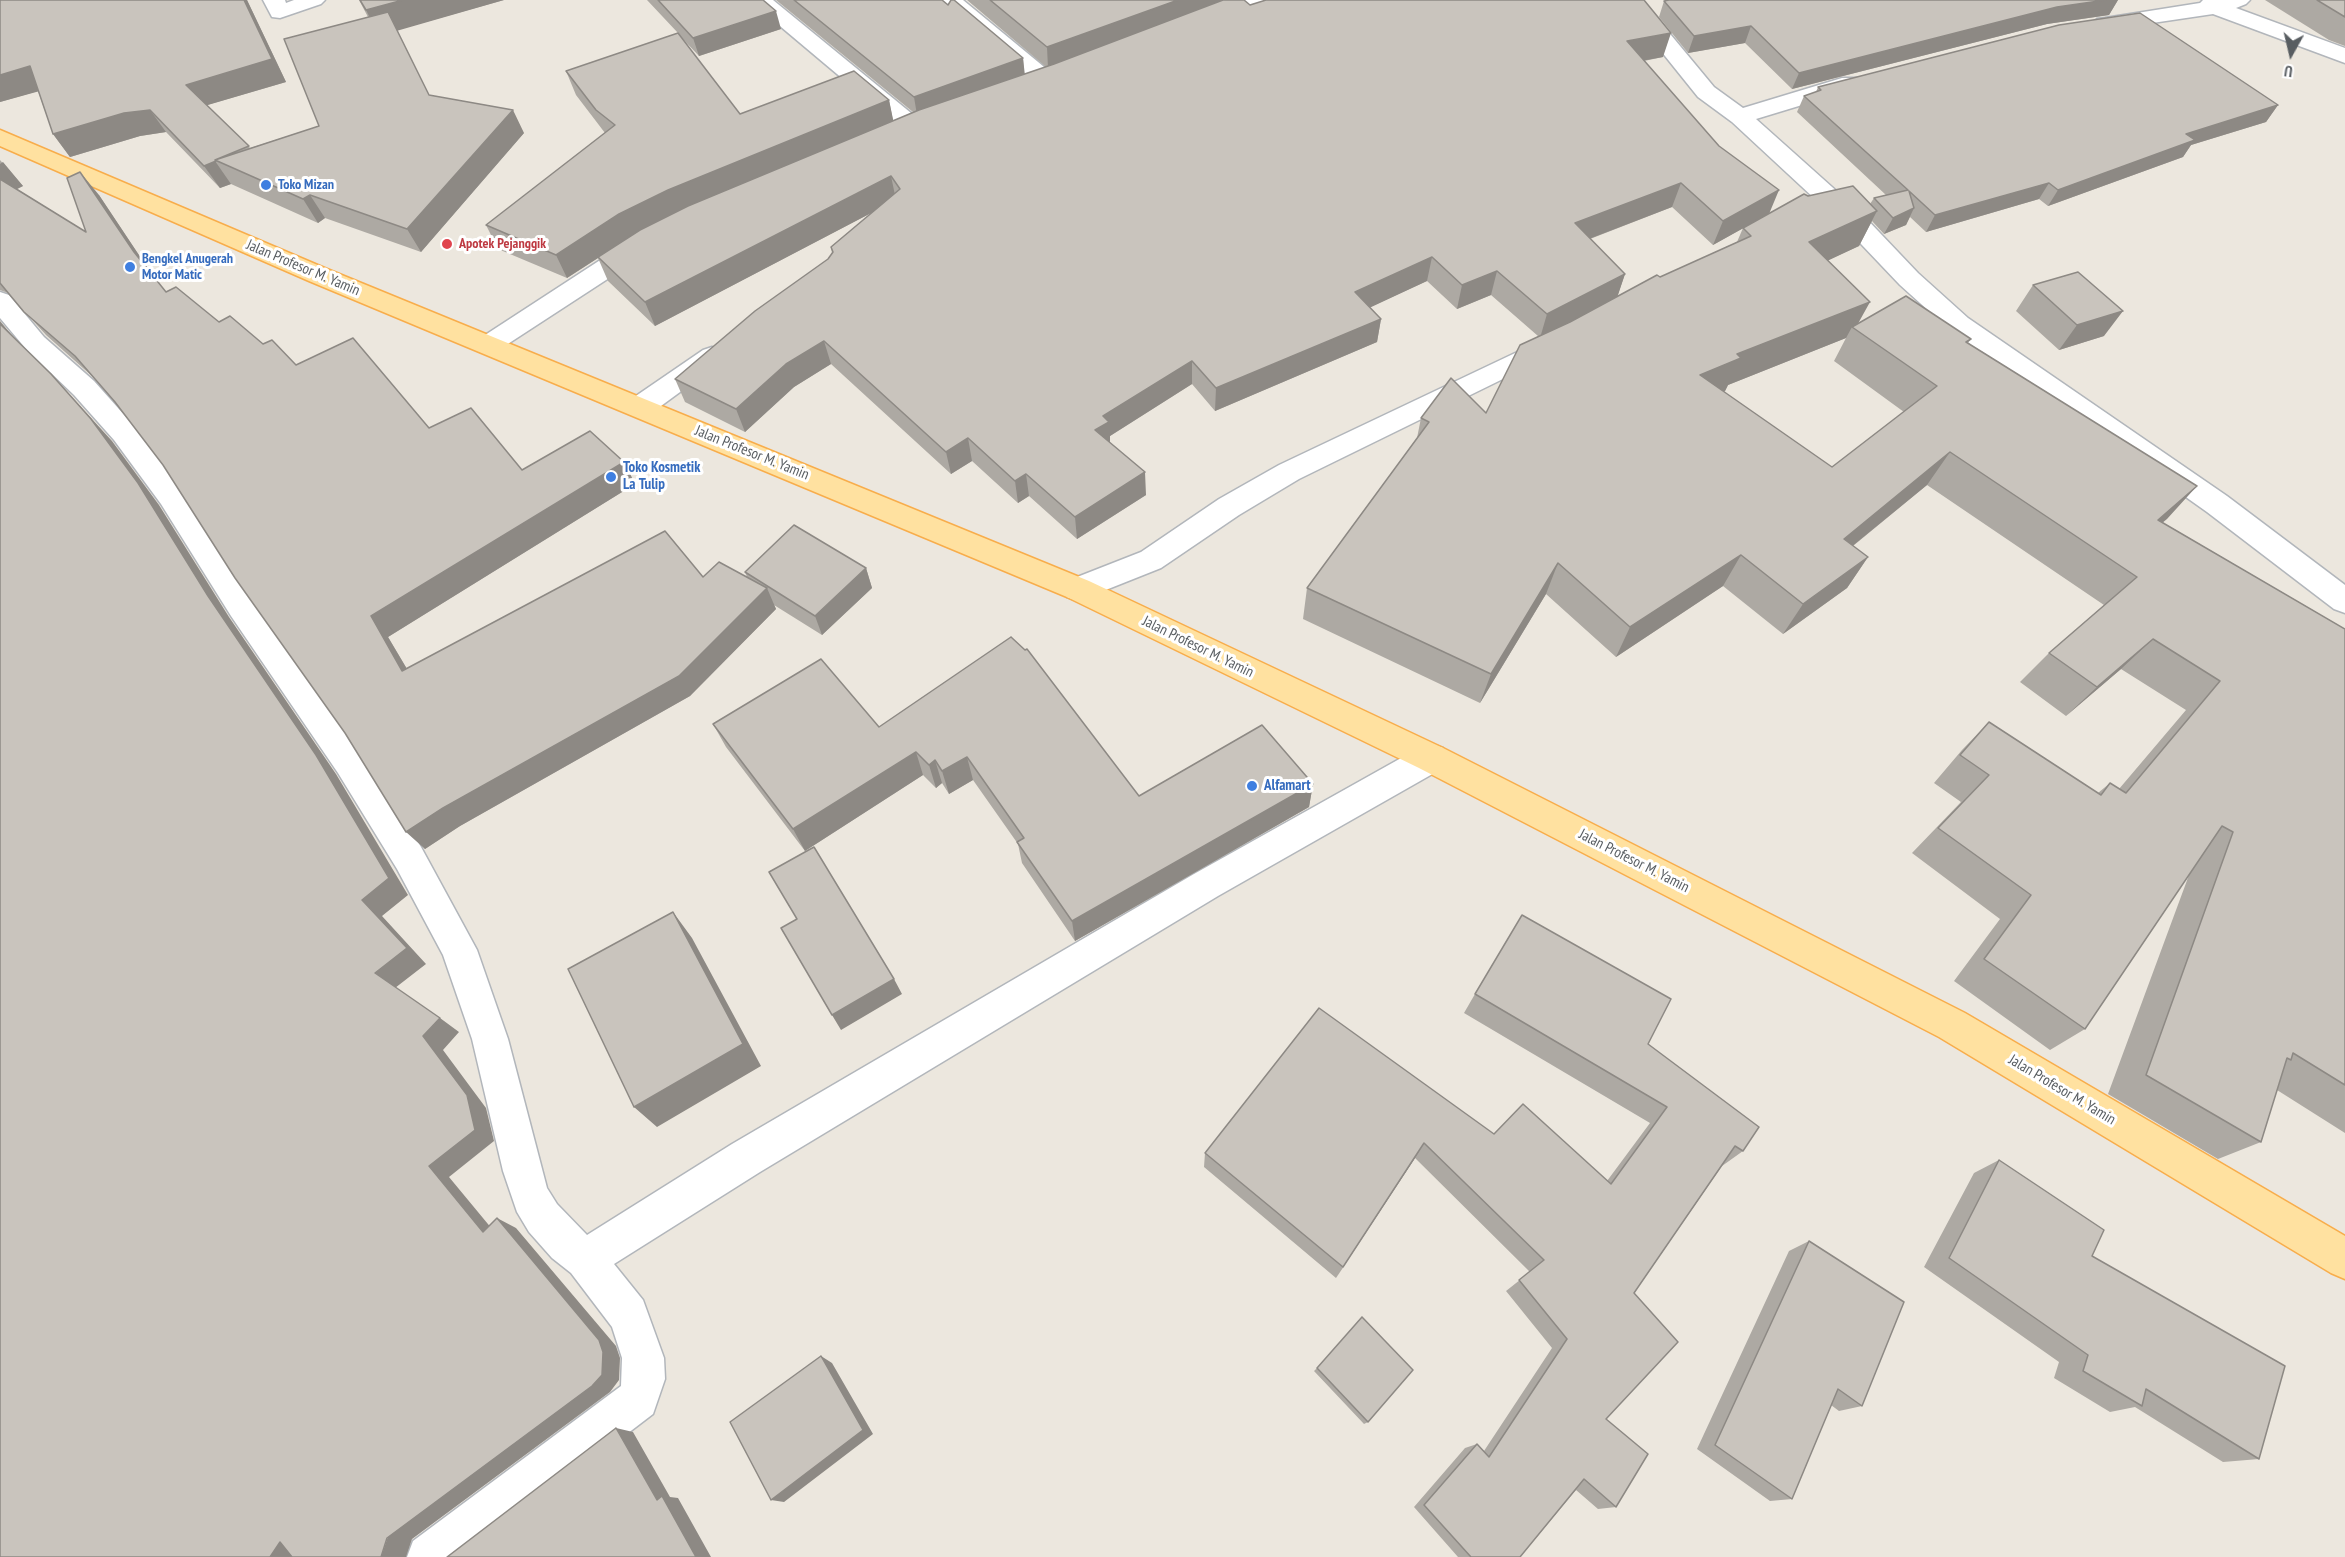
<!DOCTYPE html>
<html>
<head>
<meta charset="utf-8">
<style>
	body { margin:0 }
	#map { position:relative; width:2345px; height:1557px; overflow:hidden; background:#ece7de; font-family:"PT Sans Narrow",sans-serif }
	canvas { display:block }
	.north { position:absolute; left:2261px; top:24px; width:60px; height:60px; -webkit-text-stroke:4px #fff; paint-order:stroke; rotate:188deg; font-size:16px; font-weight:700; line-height:24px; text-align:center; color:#585d61 }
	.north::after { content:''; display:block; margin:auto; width:21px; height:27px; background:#585d61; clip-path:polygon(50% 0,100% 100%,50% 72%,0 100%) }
</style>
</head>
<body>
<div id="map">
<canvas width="2345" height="1557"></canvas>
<div class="north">U</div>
</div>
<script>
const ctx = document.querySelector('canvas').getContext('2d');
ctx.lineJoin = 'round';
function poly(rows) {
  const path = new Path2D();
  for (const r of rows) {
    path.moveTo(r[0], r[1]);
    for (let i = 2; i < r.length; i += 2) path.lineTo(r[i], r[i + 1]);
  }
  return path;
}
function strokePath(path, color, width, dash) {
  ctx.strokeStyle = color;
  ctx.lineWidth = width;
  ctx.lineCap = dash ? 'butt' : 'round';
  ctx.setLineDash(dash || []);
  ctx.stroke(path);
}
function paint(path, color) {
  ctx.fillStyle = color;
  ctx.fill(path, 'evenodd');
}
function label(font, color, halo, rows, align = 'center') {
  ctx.font = font + ' "PT Sans Narrow",sans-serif';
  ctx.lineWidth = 6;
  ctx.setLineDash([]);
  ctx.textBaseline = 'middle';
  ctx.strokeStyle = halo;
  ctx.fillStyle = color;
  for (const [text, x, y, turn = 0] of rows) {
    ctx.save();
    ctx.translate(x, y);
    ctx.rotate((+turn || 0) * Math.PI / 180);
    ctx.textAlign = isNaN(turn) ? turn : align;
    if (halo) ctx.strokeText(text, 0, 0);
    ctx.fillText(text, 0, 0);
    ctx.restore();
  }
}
const minor = poly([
	[263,0,285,0,286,3,294,0,325,0,321,4,280,18,272,17,263,0],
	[749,0,773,0,922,122,926,127,922,132,906,132,749,0],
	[939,0,963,0,1055,76,1058,81,1055,86,1039,86,939,0],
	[1243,0,1274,0,1270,4,1217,25,1209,26,1201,25,1198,20,1201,15,1243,0],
	[1620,0,1642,0,1714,87,1743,108,1842,78,1858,78,1861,83,1858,88,1756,119,1860,212,1918,273,1968,318,2227,496,2345,585,2345,613,2334,609,2207,512,1950,330,1900,285,1842,224,1732,122,1698,97,1620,0],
	[2203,0,2250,0,2246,4,2236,8,2345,48,2345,63,2213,14,2105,30,2097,29,2094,24,2097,19,2105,18,2200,3,2203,0],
	[640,238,649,240,652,246,649,252,497,351,488,354,479,351,475,345,479,339,631,240,640,238],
	[0,292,9,295,44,337,94,381,134,426,181,488,253,600,362,753,421,847,477,950,508,1039,547,1188,557,1204,587,1235,732,1144,1194,874,1419,748,1431,744,1443,748,1447,758,1443,768,1218,896,760,1172,614,1264,643,1300,664,1358,665,1379,653,1414,466,1557,407,1557,413,1541,621,1386,622,1358,612,1327,571,1273,552,1258,529,1232,517,1212,503,1171,472,1039,443,955,397,869,338,773,231,616,161,504,114,440,74,395,26,349,0,318,0,292],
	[1551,336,1560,339,1564,345,1560,351,1299,479,1239,515,1161,568,1078,601,1067,597,1063,589,1067,581,1141,552,1219,499,1279,465,1551,336],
	[712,347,721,350,725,356,721,362,650,414,640,417,630,414,626,407,630,400,703,350,712,347]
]);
const major = poly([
	[0,130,327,269,1089,581,1443,748,1965,1013,2345,1236,2345,1279,2331,1273,1939,1037,1419,768,1067,597,309,281,0,146,0,130]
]);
strokePath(minor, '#b2b6bb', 3);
strokePath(major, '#f8ad4b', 3);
paint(minor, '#fff');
paint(major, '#ffe1a0');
paint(poly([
	[0,0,247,0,286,82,207,105,250,148,319,126,368,17,359,0,504,0,397,30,429,96,524,133,421,252,325,218,318,223,231,184,220,188,166,132,140,136,70,157,53,134,38,91,0,102],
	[647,0,763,0,781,29,699,56,680,36,740,114,889,100,893,121,913,112,776,0,942,0,1023,58,1024,74,1046,67,967,0,1244,0,1250,5,1663,57,1644,61,1769,213,1808,196,1870,204,1874,198,1886,195,1797,112,1804,96,1816,92,1818,87,2278,105,2266,122,2191,145,2183,157,2048,206,2039,199,1926,232,1910,217,1906,225,1884,234,1872,221,1859,246,1828,260,1858,324,1971,339,1968,343,2197,486,2162,522,2345,629,2345,1133,2277,1090,2261,1142,2218,1159,2108,1094,2189,875,2085,1029,2050,1050,1954,981,2000,919,1912,853,1961,802,1934,783,1962,750,1989,722,2098,793,2110,783,2119,789,2186,710,2121,669,2066,716,2020,682,2049,653,2104,605,1927,485,1853,546,1868,557,1847,588,1783,634,1723,586,1616,657,1546,594,1480,703,1303,619,1307,588,1417,438,1421,418,1486,413,1538,336,1491,295,1457,309,1427,281,1370,307,1381,319,1377,342,1215,411,1192,384,1110,436,1110,443,1146,495,1077,539,1029,496,1018,503,972,461,951,474,831,364,794,387,745,432,685,402,675,379,828,259,832,253,831,247,871,213,655,326,608,281,598,258,567,278,498,249,486,225,605,133,576,95,566,71,678,33],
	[1672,207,1713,245,1743,228,1737,242,1617,297,1625,274,1590,239],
	[1846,338,1834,361,1904,412,1832,467,1724,392,1725,391,1728,385],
	[1669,0,2118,0,2109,15,2047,24,1792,89,1745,43,1688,53,1659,17,1664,1],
	[2265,0,2345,0,2345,46,2329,40],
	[0,160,23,186,17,189,86,232,99,195,150,272,166,292,219,322,263,344,296,365,429,428,522,470,624,462,635,484,388,637,407,669,703,577,747,577,745,572,866,568,872,588,822,635,774,605,776,609,690,696,460,826,425,849,163,465,115,402,93,377,46,335,8,293,0,290],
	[2033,285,2104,336,2059,350,2016,311],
	[713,724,879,727,1139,796,1313,784,1309,807,1075,941,1022,863,1018,844,973,780,949,794,942,783,936,788,923,775,805,851,726,747],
	[1475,994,1648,1044,1743,1151,1722,1166,1634,1293,1606,1419,1616,1507,1598,1509,1576,1490,1520,1557,1458,1557,1414,1507,1465,1448,1477,1444,1484,1451,1552,1348,1506,1291,1530,1272,1415,1158,1336,1278,1204,1167,1205,1153,1494,1134,1607,1181,1650,1123,1464,1013],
	[1999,1160,2092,1256,2259,1459,2223,1462,2135,1407,2110,1412,2054,1378,2059,1362,1924,1267,1974,1173],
	[1809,1241,1862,1406,1839,1411,1831,1405,1792,1499,1770,1501,1697,1449,1789,1251],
	[1317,1368,1368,1422,1364,1424,1314,1371]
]), '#ada9a3');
paint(poly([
	[244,0,247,0,286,82,201,107,186,85],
	[403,0,504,0,379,36,366,10],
	[1178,0,1223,0,1048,68,1047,47],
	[2106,0,2118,0,2109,15,2047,24,1792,89,1799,73,2057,7],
	[776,11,781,29,699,56,693,38],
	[1751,26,1745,43,1688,53,1694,36],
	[1671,33,1663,57,1619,65,1627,41],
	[1023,58,1025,76,917,115,914,97],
	[30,66,47,89,0,102,0,75],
	[889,100,894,124,629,238,567,278,556,255,619,214,668,190],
	[2278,105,2266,122,2191,145,2183,157,2048,206,2058,190,2186,134],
	[150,110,166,132,140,136,70,157,53,134,124,113],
	[513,110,524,133,421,252,407,229],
	[215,161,231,184,220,188,204,166],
	[3,162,23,186,7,194,0,186,0,164],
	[80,172,99,195,153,276,134,252],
	[891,176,896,200,655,326,645,302],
	[1681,183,1672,207,1568,247,1575,223],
	[2049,183,2039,199,1926,232,1935,215],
	[1779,190,1769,214,1713,245,1723,221],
	[310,195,325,218,318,223,303,199],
	[1914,208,1906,225,1884,234,1893,218],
	[1877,211,1859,246,1793,277,1809,242],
	[1432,257,1427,281,1352,316,1355,292],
	[1497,271,1491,295,1457,309,1462,285],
	[1625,274,1617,298,1540,338,1547,314],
	[1870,302,1855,329,1852,327,1846,338,1728,385,1725,391,1685,409,1700,375,1737,354],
	[2123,311,2104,336,2059,350,2077,325],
	[1381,319,1377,342,1215,411,1216,388],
	[0,321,24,350,0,324],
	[824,341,831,364,794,387,745,432,736,409,786,364],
	[1192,361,1192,384,1110,436,1110,445,1095,430,1103,416],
	[51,374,112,441,159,505,229,617,336,774,408,895,382,916,426,964,395,988,375,973,362,900],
	[968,438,972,461,951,474,946,452],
	[1950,452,1927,485,1823,570,1844,539],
	[624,462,635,484,388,637,420,691,402,671,371,616],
	[1145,472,1146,495,1077,539,1075,517],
	[1026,474,1029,496,1018,503,1015,481],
	[2197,486,2167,519,2128,551,2158,520],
	[1741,555,1723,586,1616,657,1630,627],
	[1868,557,1847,588,1783,634,1803,604],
	[1558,563,1546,594,1480,703,1491,674],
	[866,568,872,588,822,635,815,616],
	[767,588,776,609,690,696,460,826,425,849,406,832],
	[2153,639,2121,669,2066,716,2097,687],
	[916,752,923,775,805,851,793,829],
	[967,757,973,780,949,794,942,771],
	[935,760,942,783,936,788,929,765],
	[1313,784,1309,807,1075,941,1072,921],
	[673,912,692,938,761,1066,657,1127,634,1107],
	[894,979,902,994,841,1030,832,1015],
	[440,1018,459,1032,443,1050,486,1108,494,1141,449,1177,502,1241,483,1232,429,1166,423,1036],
	[1424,1143,1415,1158,1336,1278,1343,1267],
	[497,1218,516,1228,616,1346,620,1358,619,1380,610,1392,412,1539,406,1557,381,1557],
	[821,1356,832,1363,873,1434,784,1502,771,1500],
	[616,1428,633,1432,670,1497,678,1498,711,1557,696,1557,657,1500],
	[280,1542,298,1557,270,1557]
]), '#8d8984');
const building = poly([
	[0,0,244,0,272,59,186,85,249,146,215,160,216,161,204,166,150,110,124,113,53,134,30,66,0,75,0,0],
	[360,0,403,0,366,10,360,0],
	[658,0,763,0,776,11,693,38,658,0],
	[794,0,942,0,948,5,951,0,954,0,1023,58,914,97,794,0],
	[990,0,1178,0,1047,47,990,0],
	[1223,0,1244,0,1250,5,1266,0,1644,0,1671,33,1627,41,1719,146,1779,190,1723,221,1681,183,1575,223,1625,274,1547,314,1497,271,1462,285,1432,257,1355,292,1381,319,1216,388,1192,361,1103,416,1109,422,1095,430,1145,472,1075,517,1026,474,1015,481,968,438,946,452,824,341,786,364,736,409,675,379,755,311,828,259,833,252,831,247,900,189,891,176,645,302,598,257,640,230,688,206,919,110,1054,64,1223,0],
	[1669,0,2106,0,2057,7,1799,73,1751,26,1694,36,1664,1,1669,0],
	[2317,0,2345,0,2345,17,2317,0],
	[388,12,429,95,513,110,407,229,310,195,303,199,215,160,319,126,284,39,388,12],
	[2140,13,2278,105,2186,134,2195,140,2058,190,2049,183,1935,215,1909,191,1914,208,1893,218,1874,198,1908,190,1804,96,1821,90,1818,87,2059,25,2140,13],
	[678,33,740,114,854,71,889,100,668,190,619,214,556,255,486,225,615,125,596,110,566,71,678,33],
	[80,172,134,252,166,292,176,287,219,322,230,316,263,344,272,340,296,365,353,338,429,428,471,408,522,470,590,431,624,462,371,616,402,671,665,531,703,577,719,562,767,588,679,676,443,808,406,832,345,733,235,578,163,465,115,402,75,356,24,312,0,283,0,179,86,232,67,178,80,172],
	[1853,186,1877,211,1809,242,1870,302,1737,354,1741,358,1700,375,1832,467,1937,386,1852,327,1906,296,1971,339,1966,342,2197,486,2158,520,2345,629,2345,1085,2293,1053,2291,1060,2287,1058,2261,1142,2146,1075,2233,832,2222,826,2085,1029,1984,959,2031,895,1938,828,1989,775,1960,755,1989,722,2101,795,2110,783,2126,793,2220,681,2153,639,2097,687,2049,653,2137,577,1950,452,1844,539,1868,557,1803,604,1741,555,1630,627,1558,563,1491,674,1307,588,1429,422,1421,418,1451,378,1486,413,1520,345,1570,322,1657,275,1660,277,1751,236,1743,228,1804,194,1808,196,1853,186],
	[2078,272,2123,311,2077,325,2033,285,2078,272],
	[0,324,51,374,91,419,138,483,208,596,316,755,389,878,362,900,407,948,375,973,440,1018,423,1036,467,1095,475,1130,429,1166,483,1232,497,1218,599,1340,603,1352,602,1375,592,1386,387,1538,381,1557,292,1557,280,1542,270,1557,0,1557,0,324],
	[794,525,866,568,815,616,745,572,794,525],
	[1011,637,1025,650,1027,649,1139,796,1262,725,1313,784,1072,921,1017,842,1024,838,967,757,942,771,935,760,929,765,916,752,793,829,713,724,821,659,879,727,1011,637],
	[814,847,894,979,832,1015,781,928,797,919,769,872,814,847],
	[673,912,743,1044,634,1107,568,969,673,912],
	[1522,915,1671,999,1648,1044,1759,1127,1743,1151,1735,1146,1634,1293,1678,1342,1606,1419,1648,1454,1616,1507,1584,1479,1520,1557,1471,1557,1424,1505,1477,1444,1489,1457,1567,1339,1519,1280,1544,1260,1424,1143,1343,1267,1205,1153,1319,1008,1494,1134,1523,1104,1611,1184,1667,1107,1475,994,1522,915],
	[1999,1160,2104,1230,2092,1256,2285,1366,2259,1459,2146,1389,2142,1406,2083,1371,2088,1355,1949,1258,1999,1160],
	[1809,1241,1904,1302,1862,1406,1838,1389,1792,1499,1715,1445,1809,1241],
	[1362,1317,1413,1370,1368,1422,1317,1368,1362,1317],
	[821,1356,863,1430,771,1500,730,1422,821,1356],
	[616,1428,657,1500,662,1496,696,1557,447,1557,616,1428]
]);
paint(building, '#c9c4bd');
strokePath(building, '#8d8984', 1.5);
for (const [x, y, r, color] of [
	[266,185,6,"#3f7fe0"],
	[447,244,6,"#e0444e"],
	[130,267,6,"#3f7fe0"],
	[611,477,6,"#3f7fe0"],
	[1252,786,6,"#3f7fe0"]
]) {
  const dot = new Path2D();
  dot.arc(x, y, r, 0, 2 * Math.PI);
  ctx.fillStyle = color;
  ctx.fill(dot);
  strokePath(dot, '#fff', 2);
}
label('bold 14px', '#366cbe', '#fff', [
	["Toko Mizan",278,185],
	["Bengkel Anugerah",142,259],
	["Motor Matic",142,275]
], 'left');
label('bold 14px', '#be3a42', '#fff', [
	["Apotek Pejanggik",459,244]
], 'left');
label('15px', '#585d61', '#fff', [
	["Jalan Profesor M. Yamin",303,268,23],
	["Jalan Profesor M. Yamin",752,453,22],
	["Jalan Profesor M. Yamin",1198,647,26],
	["Jalan Profesor M. Yamin",1634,861,27],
	["Jalan Profesor M. Yamin",2062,1090,31]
]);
label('bold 15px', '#366cbe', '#fff', [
	["Toko Kosmetik",623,468],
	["La Tulip",623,485],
	["Alfamart",1264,786]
], 'left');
</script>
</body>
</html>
